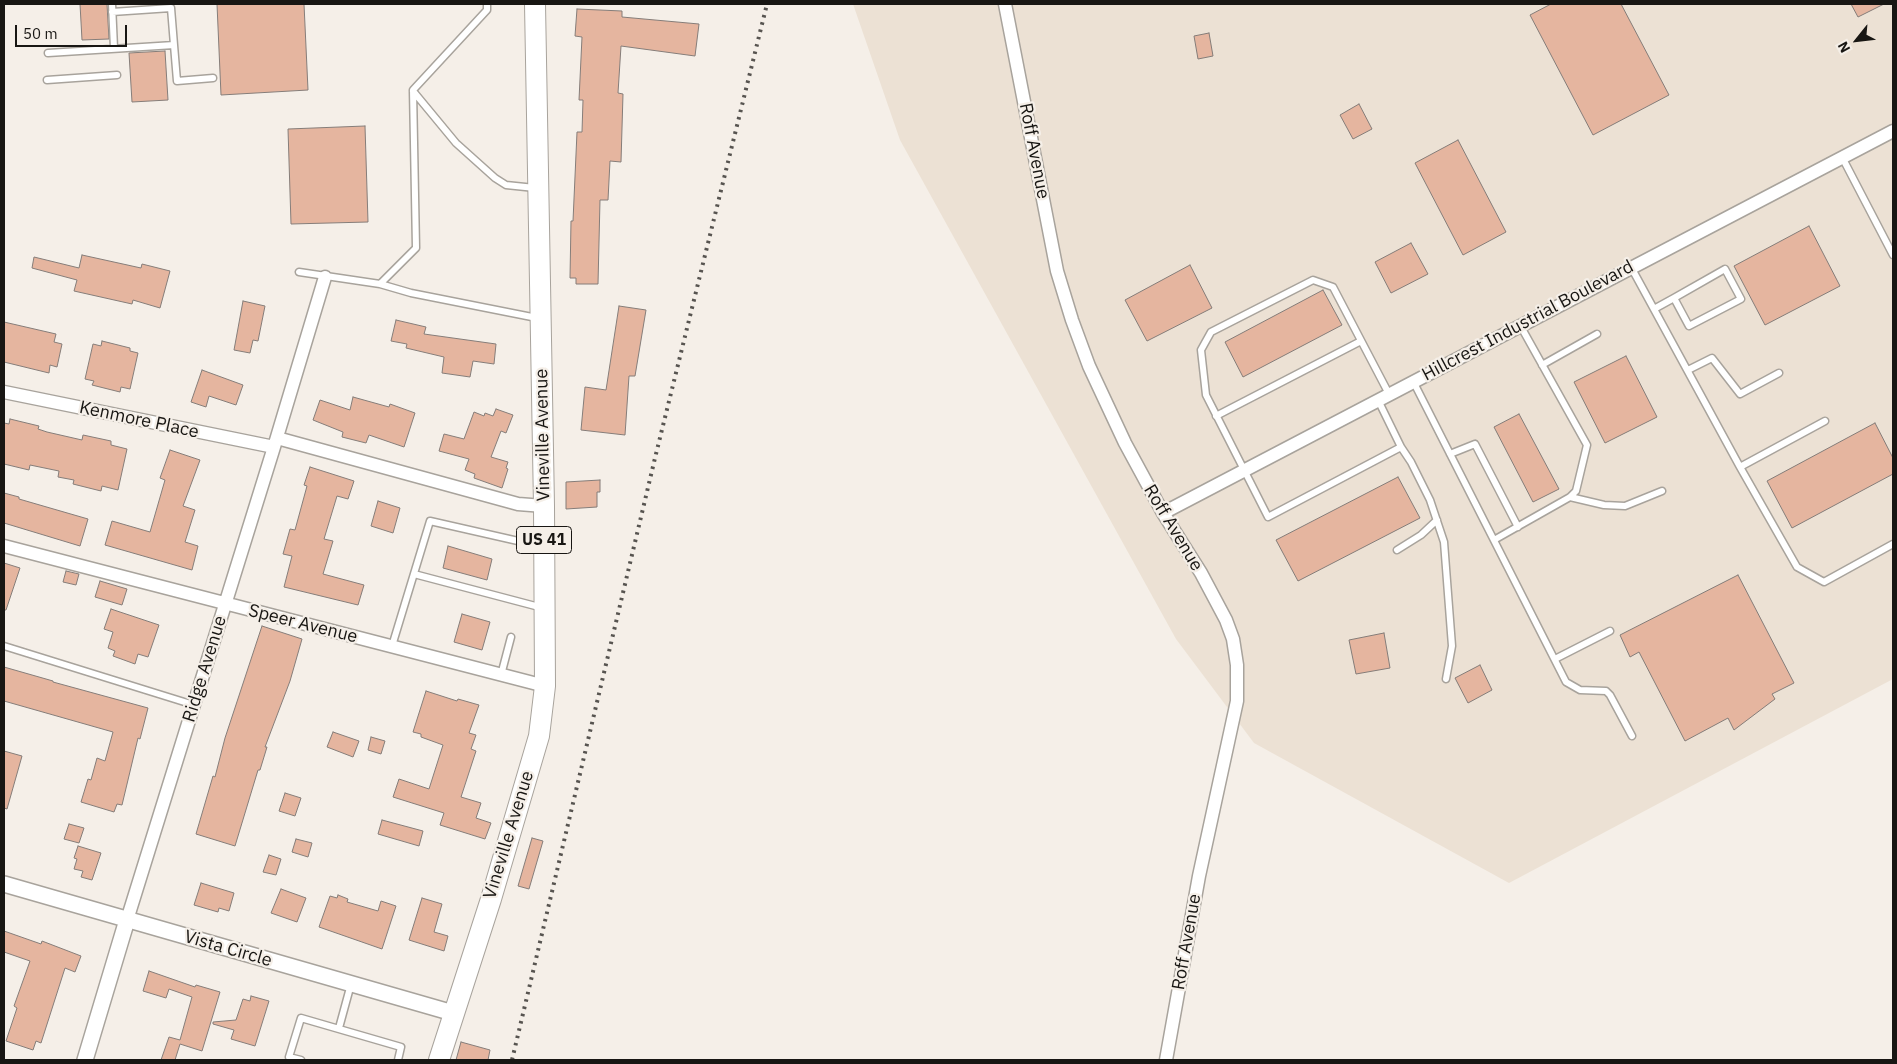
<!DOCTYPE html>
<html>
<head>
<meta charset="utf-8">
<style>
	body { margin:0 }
	#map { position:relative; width:1897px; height:1064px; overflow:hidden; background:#f5efe8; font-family:"IBM Plex Sans",sans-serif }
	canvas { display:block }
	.frame { position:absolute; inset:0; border:5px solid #181613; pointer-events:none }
	.north { position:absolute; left:1832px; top:15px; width:50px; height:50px; -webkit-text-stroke:4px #f5efe8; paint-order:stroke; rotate:241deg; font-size:14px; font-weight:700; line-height:20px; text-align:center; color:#181613 }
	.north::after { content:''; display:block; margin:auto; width:18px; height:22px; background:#181613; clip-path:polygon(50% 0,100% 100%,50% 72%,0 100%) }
	.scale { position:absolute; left:15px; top:25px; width:112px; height:22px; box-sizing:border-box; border:2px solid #181613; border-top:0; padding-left:6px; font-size:15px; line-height:18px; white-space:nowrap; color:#181613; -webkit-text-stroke:4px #f5efe8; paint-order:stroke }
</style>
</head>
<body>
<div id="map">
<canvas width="1897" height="1064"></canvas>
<div class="frame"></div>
<div class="north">N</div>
<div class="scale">50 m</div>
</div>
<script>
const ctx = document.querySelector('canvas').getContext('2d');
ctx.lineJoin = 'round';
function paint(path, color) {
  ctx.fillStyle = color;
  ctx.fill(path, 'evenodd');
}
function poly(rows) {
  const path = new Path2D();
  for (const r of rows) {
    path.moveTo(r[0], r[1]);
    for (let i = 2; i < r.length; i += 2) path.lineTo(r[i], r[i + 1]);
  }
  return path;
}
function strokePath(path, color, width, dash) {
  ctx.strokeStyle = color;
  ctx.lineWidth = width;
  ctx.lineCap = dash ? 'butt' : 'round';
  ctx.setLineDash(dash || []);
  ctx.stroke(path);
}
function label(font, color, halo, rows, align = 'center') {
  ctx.font = font + ' "IBM Plex Sans",sans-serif';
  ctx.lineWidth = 4.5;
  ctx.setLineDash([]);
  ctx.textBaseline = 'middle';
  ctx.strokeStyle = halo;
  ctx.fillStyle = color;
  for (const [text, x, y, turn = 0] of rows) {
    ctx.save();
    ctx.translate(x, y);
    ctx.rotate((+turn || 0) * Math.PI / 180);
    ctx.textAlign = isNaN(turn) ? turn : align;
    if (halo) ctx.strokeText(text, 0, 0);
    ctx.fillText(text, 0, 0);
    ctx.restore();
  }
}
paint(poly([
	[853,4,1893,4,1893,679,1509,883,1254,743,1176,639,900,140]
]), '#ece1d4');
const building = poly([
	[80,4,107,4,109,39,82,40,80,4],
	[217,4,304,4,308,90,221,95,217,4],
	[1551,4,1621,4,1669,95,1593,135,1530,15,1551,4],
	[1851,4,1884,4,1858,17,1851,4],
	[577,9,622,11,622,17,699,24,695,56,621,46,618,93,623,94,621,162,610,161,608,200,600,200,598,284,576,284,576,278,570,278,571,221,573,221,577,132,582,132,583,100,579,100,582,37,575,36,577,9],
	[1209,33,1213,56,1198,59,1194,36,1209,33],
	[165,51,168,100,132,102,129,53,165,51],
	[1359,104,1372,129,1353,139,1340,115,1359,104],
	[365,126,368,222,291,224,288,129,365,126],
	[1458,140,1506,232,1463,255,1415,163,1458,140],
	[1809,226,1840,286,1765,325,1734,266,1809,226],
	[1411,243,1428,274,1391,293,1375,262,1411,243],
	[82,255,141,268,142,264,170,271,160,308,133,300,132,304,74,291,77,280,32,268,34,257,79,268,82,255],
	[1190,265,1212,308,1147,341,1125,300,1190,265],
	[1323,290,1342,325,1243,377,1225,342,1323,290],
	[243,301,265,306,258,341,253,340,250,353,234,350,243,301],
	[619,306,646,310,635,376,629,376,625,435,581,430,585,387,606,390,619,306],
	[396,320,426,327,424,334,496,344,494,364,473,361,470,377,442,373,444,357,406,348,407,344,391,341,396,320],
	[4,322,56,334,54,342,62,344,57,367,50,365,49,373,4,362,4,322],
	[102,341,130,348,130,351,138,353,130,389,121,387,120,392,92,385,94,381,85,379,93,344,101,346,102,341],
	[1626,356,1657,417,1605,443,1574,382,1626,356],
	[202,370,243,385,236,405,209,396,206,407,191,402,202,370],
	[353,397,389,407,390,404,415,413,404,447,369,435,366,443,342,437,343,432,313,420,320,400,350,410,353,397],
	[496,409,513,415,506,433,501,431,491,457,508,462,506,468,508,469,502,488,474,478,475,474,465,470,469,459,439,451,444,434,464,439,474,412,484,416,485,413,493,416,496,409],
	[1519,414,1559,489,1533,502,1494,427,1519,414],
	[10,419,39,426,38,429,47,432,82,440,83,435,111,441,111,445,127,449,118,490,102,486,101,491,73,484,74,480,58,477,59,471,30,465,29,470,4,464,4,423,9,424,10,419],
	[1875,423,1893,458,1893,474,1792,528,1767,481,1875,423],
	[170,450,200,460,183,506,195,510,185,542,198,546,192,570,105,545,112,521,150,532,165,480,160,478,170,450],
	[310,467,354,481,348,499,337,496,324,539,333,541,323,574,364,585,358,605,284,587,292,556,283,554,290,529,295,530,307,486,304,485,310,467],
	[1398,477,1420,518,1298,581,1276,540,1398,477],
	[600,480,600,492,597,492,597,507,566,509,566,482,600,480],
	[4,493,19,497,19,499,88,519,80,546,4,523,4,493],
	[378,501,400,508,393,533,371,526,378,501],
	[448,546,492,559,487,580,443,568,448,546],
	[4,563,20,568,6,610,4,610,4,563],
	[66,571,79,574,76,585,63,582,66,571],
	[1738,575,1794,683,1772,694,1775,699,1734,730,1728,718,1685,741,1639,652,1630,657,1620,635,1738,575],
	[100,581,127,589,122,605,95,597,100,581],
	[111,609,159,625,148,657,138,654,135,664,113,656,115,651,108,648,113,632,104,629,111,609],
	[462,614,490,622,482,650,454,642,462,614],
	[262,626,302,639,290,681,265,747,267,747,260,770,258,770,235,846,196,834,213,776,215,777,225,738,262,626],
	[1384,633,1390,668,1356,674,1349,640,1384,633],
	[1480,665,1492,690,1468,703,1455,678,1480,665],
	[4,667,53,681,53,682,148,708,140,739,138,738,122,805,117,804,114,812,81,802,88,779,91,780,97,758,105,761,113,732,4,701,4,667],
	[426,691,457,701,458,699,479,705,469,733,476,735,471,749,476,751,461,797,481,803,476,818,491,823,485,839,440,825,444,813,393,797,399,779,429,789,443,745,421,737,421,734,413,732,426,691],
	[333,732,359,741,353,757,327,747,333,732],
	[371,737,385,741,381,754,368,750,371,737],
	[4,751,22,756,7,809,4,808,4,751],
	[285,793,301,798,295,816,279,811,285,793],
	[382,820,423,831,419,846,378,834,382,820],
	[69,824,84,828,79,843,64,839,69,824],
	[532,838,543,841,529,889,518,886,532,838],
	[296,839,312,843,308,857,292,852,296,839],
	[78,846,101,853,92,880,81,877,83,871,74,869,77,859,74,858,78,846],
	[269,855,281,859,276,875,263,872,269,855],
	[201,883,234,893,229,911,219,908,218,912,194,905,201,883],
	[281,889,306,898,297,922,271,913,281,889],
	[338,895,348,899,347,902,378,911,381,901,396,906,382,949,319,927,330,896,337,898,338,895],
	[422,898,442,904,434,932,448,936,444,951,409,940,422,898],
	[4,931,41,944,42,941,81,956,75,972,65,968,41,1043,36,1041,33,1050,6,1041,17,1008,14,1006,30,961,4,952,4,931],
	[149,971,195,987,196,985,220,992,202,1051,180,1044,175,1060,161,1060,169,1037,180,1040,192,997,169,989,166,998,143,991,149,971],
	[251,996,269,1001,255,1046,231,1039,234,1030,213,1024,213,1022,236,1020,243,999,250,1001,251,996],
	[461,1042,490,1050,488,1060,456,1060,461,1042]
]);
paint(building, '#e5b59f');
strokePath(building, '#857d79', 1);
const service = poly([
	[112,4,114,48],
	[174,45,177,81,213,78],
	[48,53,174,45,171,8,112,12],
	[47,80,117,75],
	[413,91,456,143,495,178,506,185,535,188],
	[1842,157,1893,255],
	[1631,267,1740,467,1797,567,1824,582,1893,544],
	[299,272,380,284,411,293,537,318],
	[380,284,416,248,413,90,487,10,487,4],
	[1654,309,1674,298,1725,269,1741,299,1689,326,1674,298],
	[1542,365,1597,334],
	[1688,370,1712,358,1740,394,1779,373],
	[1413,381,1566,682,1580,690,1606,691,1610,695,1632,736],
	[1378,400,1401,447,1268,517,1206,395,1201,350,1211,332,1313,280,1333,287,1389,394],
	[1216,416,1361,341],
	[1401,447,1411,462,1430,500,1444,542,1452,646,1446,679],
	[1450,454,1475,444,1518,527],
	[1740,467,1825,421],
	[1570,497,1604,505,1625,506,1662,491],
	[1494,540,1570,497,1576,491,1587,445,1520,325],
	[1397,550,1421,535,1437,520],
	[414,574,543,608],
	[4,646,194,705],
	[392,646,430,521,540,546],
	[1555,659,1610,631],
	[501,675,511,637],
	[339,1028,351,984],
	[301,1060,289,1057,301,1018,401,1047,398,1060]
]);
const minor = poly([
	[1005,4,1057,271,1072,320,1089,366,1125,443,1163,513,1201,573,1226,620,1233,639,1237,665,1237,701,1199,876,1166,1060],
	[4,392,274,447],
	[277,438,518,504,544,506],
	[1163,513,1893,131],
	[4,546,545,686],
	[127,920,274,447,325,277]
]);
const tertiary = poly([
	[4,884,453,1013],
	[85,1060,127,920]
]);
const primary = poly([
	[439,1060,491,899,539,736,545,686,544,506,535,4]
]);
strokePath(service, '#a8a39c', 9);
strokePath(minor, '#a8a39c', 15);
strokePath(tertiary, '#a8a39c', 18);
strokePath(primary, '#a8a39c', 22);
strokePath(service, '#fff', 6);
strokePath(minor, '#fff', 12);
strokePath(tertiary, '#fff', 15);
strokePath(primary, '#fff', 20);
strokePath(poly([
	[512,1060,655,458,767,4]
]), '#575450', 4, [2.5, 5]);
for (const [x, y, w] of [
	[544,540,55]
]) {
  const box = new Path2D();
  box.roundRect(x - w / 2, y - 13.5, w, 27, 4);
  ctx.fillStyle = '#f5efe8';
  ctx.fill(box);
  strokePath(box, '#181613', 1);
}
label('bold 16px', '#181613', null, [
	["US 41",544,540]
]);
label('18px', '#181613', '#f5efe8', [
	["Roff Avenue",1034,151,79],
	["Hillcrest Industrial Boulevard",1528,321,-28],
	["Kenmore Place",139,420,12],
	["Vineville Avenue",543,435,-91],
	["Roff Avenue",1173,528,59],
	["Speer Avenue",303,624,14],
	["Ridge Avenue",205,669,-73],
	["Vineville Avenue",509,835,-73],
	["Roff Avenue",1187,942,-80],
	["Vista Circle",228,949,16]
]);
</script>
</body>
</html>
